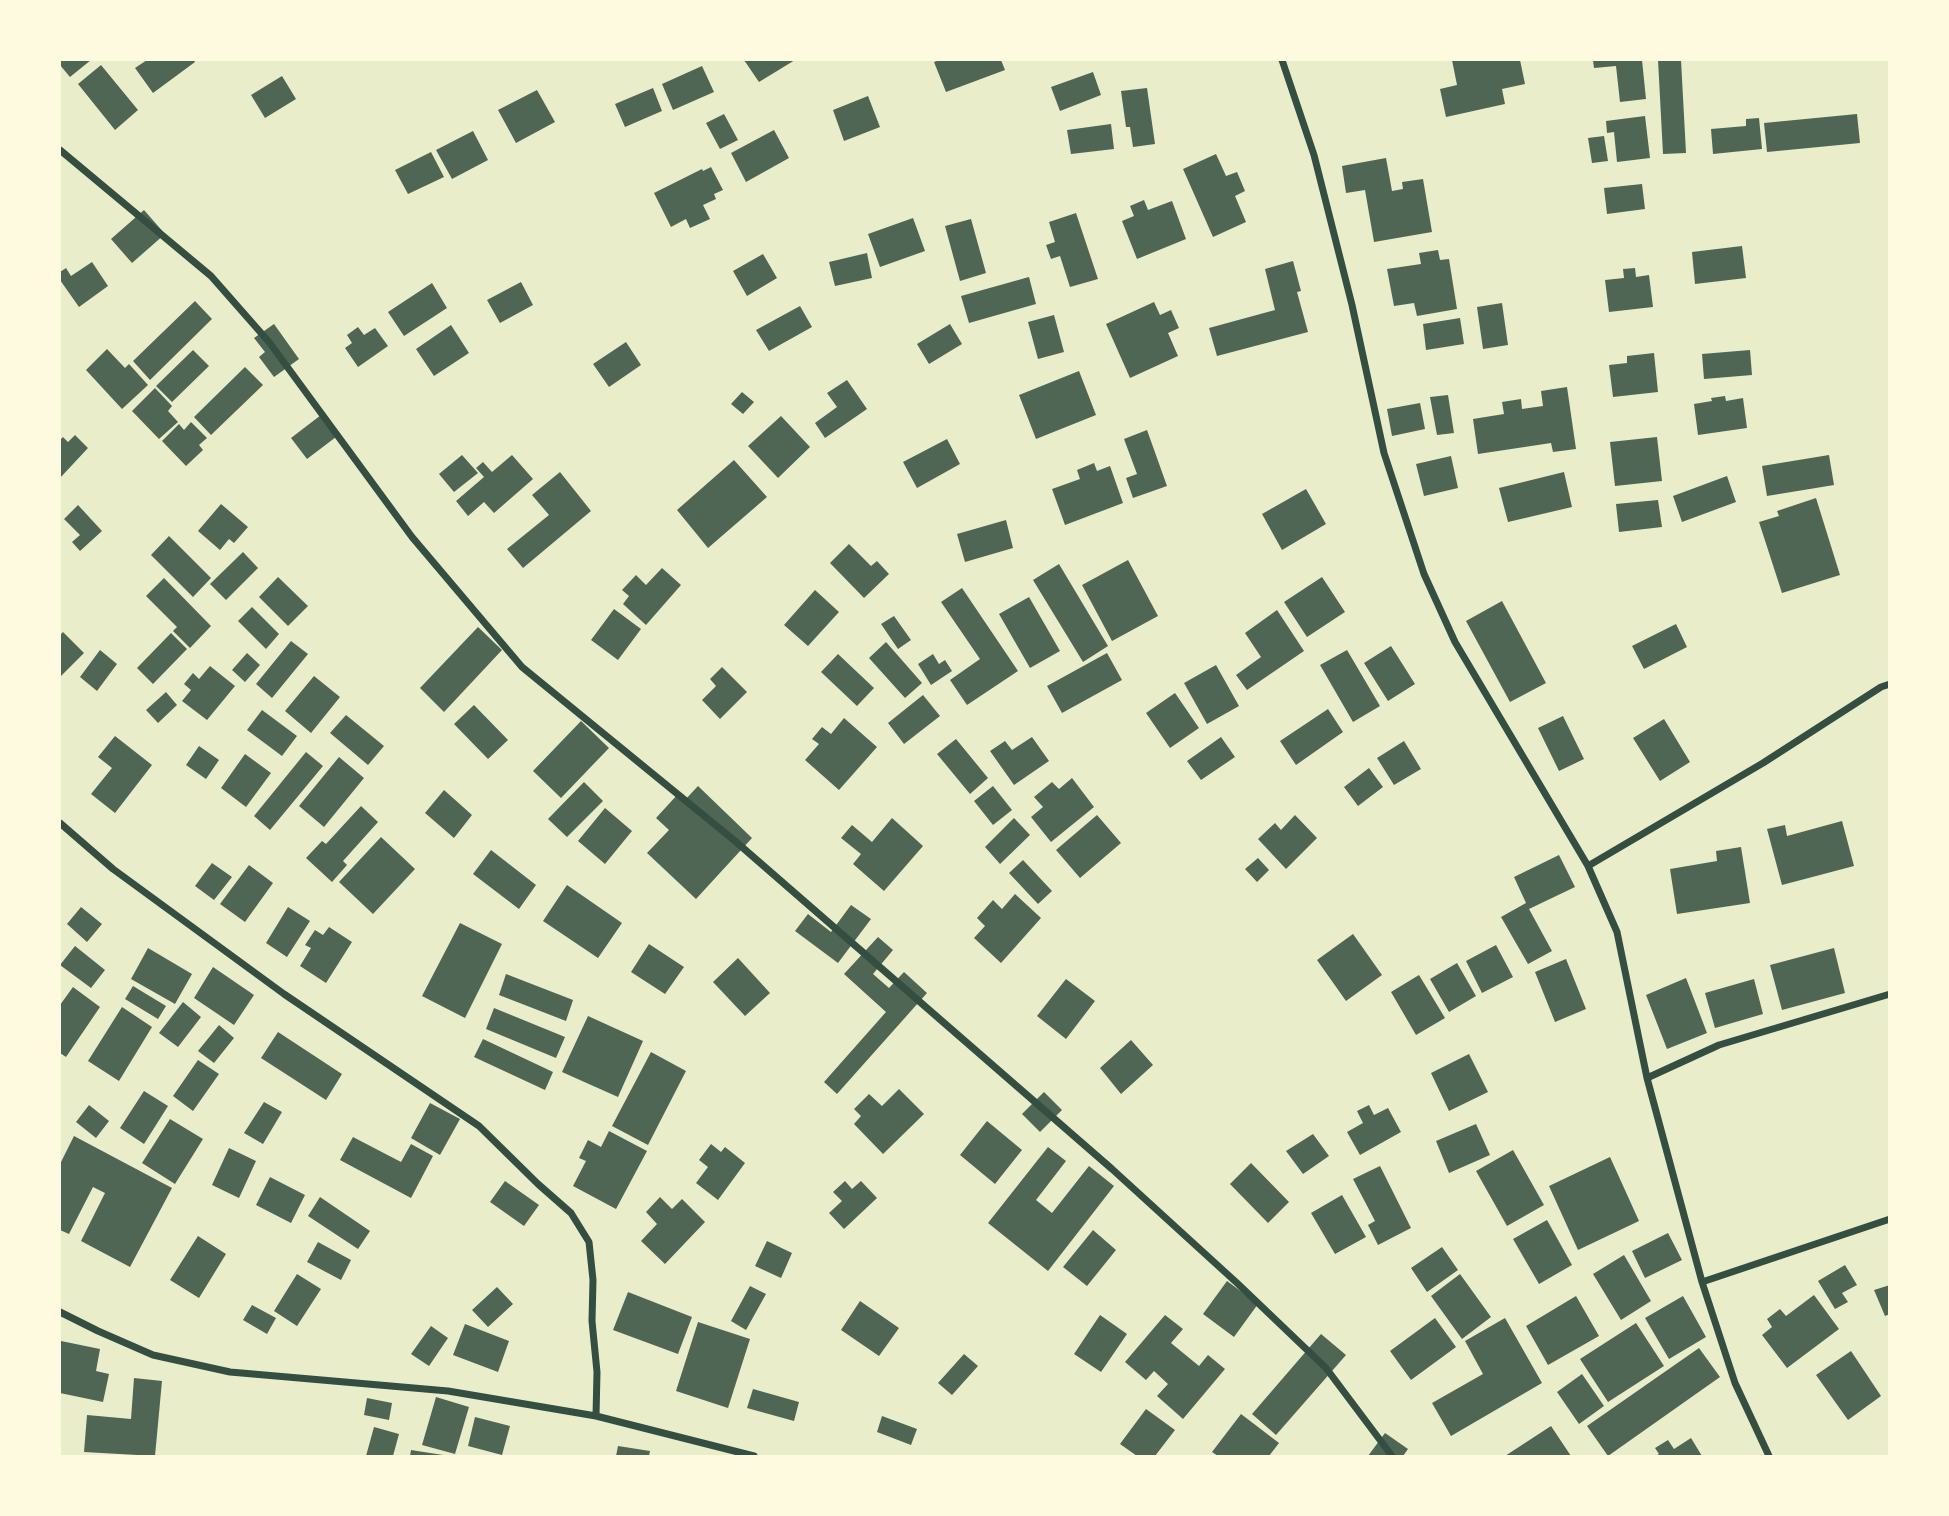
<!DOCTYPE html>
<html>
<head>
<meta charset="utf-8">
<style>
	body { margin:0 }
	#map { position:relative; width:1949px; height:1516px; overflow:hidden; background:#e9edc9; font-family:"Public Sans",sans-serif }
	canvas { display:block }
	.frame { position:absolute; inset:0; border:61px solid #fefae0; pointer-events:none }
</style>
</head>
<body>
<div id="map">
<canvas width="1949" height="1516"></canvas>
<div class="frame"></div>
</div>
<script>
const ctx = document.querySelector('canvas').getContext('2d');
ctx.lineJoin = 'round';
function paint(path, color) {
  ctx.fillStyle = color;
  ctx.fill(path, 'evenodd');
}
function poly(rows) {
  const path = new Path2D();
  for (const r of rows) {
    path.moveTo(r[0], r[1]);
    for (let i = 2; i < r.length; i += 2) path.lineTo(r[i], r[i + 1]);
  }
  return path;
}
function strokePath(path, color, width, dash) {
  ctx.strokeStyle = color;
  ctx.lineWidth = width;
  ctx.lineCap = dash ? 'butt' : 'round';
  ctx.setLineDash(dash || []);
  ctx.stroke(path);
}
paint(poly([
	[60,60,91,60,70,77,60,65],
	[147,60,194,60,195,62,153,93,135,68],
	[744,60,795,60,759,82],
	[940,60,1001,60,1005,70,946,92,934,62],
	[1452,60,1520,60,1525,84,1502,89,1505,104,1446,117,1440,89,1457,85],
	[1593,60,1642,60,1646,99,1620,102,1616,66,1594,68],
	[1658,60,1681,60,1686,153,1663,154],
	[101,65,138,110,115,130,78,84],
	[702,66,714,92,673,110,662,84],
	[1093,72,1101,95,1060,111,1051,87],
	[282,76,296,99,265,118,251,95],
	[653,88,662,111,625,127,615,104],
	[1147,88,1155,144,1133,147,1130,127,1126,127,1121,91],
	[537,90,555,122,516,143,498,110],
	[868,96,880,127,844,141,833,110],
	[724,114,738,140,720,149,706,123],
	[1857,114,1860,143,1767,152,1764,123],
	[1645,116,1650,158,1617,162,1614,132,1607,133,1606,121],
	[1759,118,1762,149,1713,154,1711,129,1746,126,1746,119],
	[1111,124,1114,149,1071,154,1067,130],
	[774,130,789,158,746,182,731,153],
	[473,131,488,160,452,179,436,150],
	[1604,136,1608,161,1592,163,1588,138],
	[431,152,444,177,408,194,395,170],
	[1216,154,1226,176,1237,172,1245,191,1235,196,1246,222,1213,237,1183,169],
	[1386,158,1392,191,1403,189,1402,182,1423,179,1432,232,1374,242,1365,190,1346,193,1342,166],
	[711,167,723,190,714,194,716,199,703,205,710,219,690,228,686,219,671,227,654,193,702,169,703,171],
	[1642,184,1645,209,1607,214,1604,188],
	[1144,200,1148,210,1172,201,1186,239,1137,259,1122,221,1134,216,1130,206],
	[144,210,165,234,132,263,111,239],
	[1076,213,1098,279,1070,287,1060,256,1051,259,1046,245,1055,242,1049,222],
	[913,218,925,251,880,267,868,234],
	[971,219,986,273,960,281,945,226],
	[1742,246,1746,278,1695,284,1692,252],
	[1438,250,1440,260,1449,259,1457,309,1417,316,1414,303,1394,306,1387,269,1421,264,1419,253],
	[867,253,872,278,835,286,829,262],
	[763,254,777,278,747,296,733,271],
	[1293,261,1301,291,1297,292,1308,332,1217,356,1209,328,1275,310,1265,269],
	[92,262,108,286,79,307,60,280,60,272,66,268,71,276],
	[1635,268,1636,277,1649,275,1653,307,1609,312,1605,280,1624,278,1623,269],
	[1029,277,1036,304,969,323,961,296],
	[521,282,533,305,500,323,487,300],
	[432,283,447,308,404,336,388,312],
	[195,301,212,319,150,380,133,361],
	[1154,302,1160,315,1171,310,1179,328,1168,333,1178,356,1130,378,1106,324],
	[1502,303,1508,345,1483,349,1477,307],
	[800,306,812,327,769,351,756,330],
	[1054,315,1064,352,1038,359,1028,322],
	[1460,318,1464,344,1426,350,1423,324],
	[274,324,299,359,274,377,259,357,265,352,254,338],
	[950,324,962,344,929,364,917,344],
	[451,325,469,353,434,376,416,349],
	[358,327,364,335,375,328,388,346,358,367,345,348,352,343,347,335],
	[626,342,641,365,609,387,593,364],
	[107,349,125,368,129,364,148,385,122,409,86,370],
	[193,350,209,366,172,402,156,386],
	[1750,350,1752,375,1704,379,1702,354],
	[1654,353,1658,392,1613,397,1609,365,1627,363,1627,356],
	[245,367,263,385,211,435,194,417],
	[1079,371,1096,415,1036,439,1019,395],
	[847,380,867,409,825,438,815,423,837,407,827,393],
	[1567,387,1576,449,1553,452,1551,443,1478,454,1473,419,1504,414,1502,402,1521,399,1522,409,1543,406,1541,391],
	[155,388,172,406,168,411,178,422,159,439,132,411],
	[742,392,754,402,743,414,731,404],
	[1448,395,1454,433,1437,435,1430,397],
	[1725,396,1726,401,1743,398,1747,428,1698,435,1694,404,1712,401,1711,398],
	[1420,403,1425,429,1392,436,1387,409],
	[321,415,336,437,307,459,291,438],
	[781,416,810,447,778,478,748,446],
	[191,422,207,438,199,445,203,450,186,466,162,441,179,424,184,430],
	[1147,430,1167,486,1133,498,1126,478,1137,474,1124,439],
	[75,435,88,448,60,478,60,440,63,437,68,442],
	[1657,437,1662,481,1615,486,1610,442],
	[947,439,960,464,917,488,903,462],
	[462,455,478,473,454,492,439,474],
	[512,455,533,479,494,513,484,502,468,516,456,501,484,477,476,468,483,462,492,472],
	[1829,455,1834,485,1767,496,1762,466],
	[1451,456,1458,488,1424,496,1416,464],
	[734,460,767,497,708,548,677,510],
	[1094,463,1097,471,1110,466,1123,503,1065,525,1052,489,1080,479,1077,470],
	[560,472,591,511,523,568,507,549,549,515,532,495],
	[1564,472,1572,507,1508,522,1499,488],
	[1727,476,1736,502,1682,522,1673,496],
	[1306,489,1326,524,1282,550,1262,514],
	[1816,498,1840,575,1782,593,1759,522,1779,516,1777,511],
	[1658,500,1662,527,1619,532,1616,504],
	[221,504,248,527,234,543,229,539,220,550,198,531],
	[78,505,102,531,80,551,72,542,80,535,64,519],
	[1006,520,1013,548,965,562,957,534],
	[169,536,211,578,193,597,151,555],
	[849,544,871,566,877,561,889,574,864,598,830,563],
	[243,552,258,568,226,600,210,584],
	[1128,560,1158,616,1112,641,1082,585],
	[1059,564,1108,646,1083,662,1033,580],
	[662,568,681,585,646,625,623,604,629,596,622,590,636,575,646,585],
	[278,577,308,606,288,626,259,597],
	[1322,577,1345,612,1307,637,1284,602],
	[164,578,211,626,190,648,173,631,177,627,146,596],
	[962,588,1018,671,967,705,950,680,980,659,941,602],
	[815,590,839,612,808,646,784,625],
	[1029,597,1060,651,1030,668,999,614],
	[1502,601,1546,683,1510,702,1466,621],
	[252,607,279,634,266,649,238,621],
	[614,609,641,629,618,660,591,640],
	[1277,610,1304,651,1247,690,1236,675,1261,657,1245,633],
	[894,616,911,640,898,649,881,624],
	[1676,624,1687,647,1644,669,1632,646],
	[478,627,502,650,444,712,420,688],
	[63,632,84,653,60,677,60,635],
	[171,633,187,649,153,684,137,668],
	[291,641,308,654,272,698,256,684],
	[886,642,922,683,905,698,869,658],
	[1391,646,1415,684,1388,701,1364,663],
	[100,650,117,664,97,691,80,677],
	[1347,650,1380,706,1353,722,1320,665],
	[247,653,260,665,245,682,232,670],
	[1107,653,1122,680,1062,713,1047,686],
	[838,654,874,688,857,706,821,672],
	[933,654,939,664,945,660,952,671,931,685,918,664],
	[1216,665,1239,706,1207,724,1184,683],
	[210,666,235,686,207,720,182,701,191,690,184,684,193,673,199,679],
	[722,667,747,692,720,719,702,700,716,686,710,679],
	[314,676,340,697,311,733,285,711],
	[166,692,177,705,158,723,146,710],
	[1175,693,1199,728,1170,748,1146,713],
	[923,695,940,716,904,744,888,723],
	[474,705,508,740,488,759,454,724],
	[1328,709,1343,732,1296,765,1280,741],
	[262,710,297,736,282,756,247,730],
	[346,715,384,746,368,765,330,733],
	[1563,716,1584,759,1559,771,1538,728],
	[844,718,877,747,839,790,805,760,819,744,812,739,822,727,831,734],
	[1664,719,1690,762,1660,781,1633,738],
	[581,721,609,748,561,798,533,771],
	[115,736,152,765,115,813,91,794,112,768,98,757],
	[1032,737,1049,761,1014,785,990,751,1005,741,1012,750],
	[1221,737,1235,757,1201,780,1187,761],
	[956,739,988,778,970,794,937,754],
	[1404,741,1421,769,1394,785,1377,758],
	[199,746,219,760,206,779,186,765],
	[306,752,323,766,270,830,254,816],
	[245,754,271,773,246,807,221,788],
	[339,757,364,778,324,827,299,806],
	[1369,768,1383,787,1358,806,1344,787],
	[1072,778,1094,807,1051,842,1031,817,1043,807,1034,797,1052,782,1059,789],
	[584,782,603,801,567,837,548,819],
	[698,786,752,838,696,899,647,853,669,830,656,818,678,794,684,801],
	[993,786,1012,810,993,825,974,801],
	[444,790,472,815,454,838,425,813],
	[361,806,378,822,343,861,347,865,332,882,306,858,322,841,326,844],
	[605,808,632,831,605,864,578,841],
	[1097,815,1121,843,1080,878,1056,850],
	[1295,815,1317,838,1286,869,1258,839,1275,823,1281,830],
	[892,818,923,846,884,891,853,864,861,854,841,838,852,825,872,842],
	[1014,818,1030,835,1000,864,985,847],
	[1842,821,1854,866,1782,885,1767,829,1785,825,1787,836],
	[381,837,415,869,373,914,339,882],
	[1741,847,1750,903,1677,914,1670,869,1717,861,1716,851],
	[491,850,536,885,519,909,473,874],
	[1559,855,1575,887,1529,909,1552,951,1528,964,1501,917,1526,903,1514,877],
	[1258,858,1269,870,1257,882,1245,869],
	[1023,860,1052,891,1038,904,1009,873],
	[212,863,232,877,214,900,195,886],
	[249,865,273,883,245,922,220,904],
	[567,885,622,923,598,958,543,921],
	[1015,894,1041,918,1001,963,974,938,985,926,977,918,993,900,1002,909],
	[851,905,871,919,838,963,795,931,808,914,831,932],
	[81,907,102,924,87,942,67,924],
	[288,907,310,921,287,957,266,943],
	[460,923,502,944,465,1018,422,996],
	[329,927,352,942,326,983,300,966,311,948,305,945,315,930,323,935],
	[1353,934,1382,975,1346,1001,1317,960],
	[878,937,893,950,873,974,889,988,904,972,927,993,837,1094,824,1082,886,1012,844,974],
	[649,944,684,967,665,994,631,972],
	[1496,945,1513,977,1482,993,1466,961],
	[75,946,105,970,91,988,60,965],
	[148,948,192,974,175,1004,131,979],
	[1834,948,1845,993,1782,1010,1770,965],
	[738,958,770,993,745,1016,713,982],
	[1566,959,1586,1009,1555,1022,1535,972],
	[1457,963,1476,996,1449,1012,1430,979],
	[213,967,254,995,234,1025,194,998],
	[506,974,573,1000,566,1021,499,995],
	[1419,975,1445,1018,1416,1035,1391,992],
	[1686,978,1707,1033,1667,1049,1646,995],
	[1066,979,1095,1001,1066,1039,1037,1016],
	[1754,979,1763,1014,1715,1028,1705,993],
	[133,986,166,1006,158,1019,125,999],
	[73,987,100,1007,66,1057,60,1053,60,1005],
	[183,1002,201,1017,178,1047,159,1033],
	[122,1007,152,1027,119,1081,88,1061],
	[494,1008,565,1037,556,1058,486,1029],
	[588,1016,643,1041,618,1097,562,1072],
	[219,1025,234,1038,214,1063,198,1051],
	[278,1032,342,1074,326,1100,261,1058],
	[483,1039,553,1072,545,1090,474,1057],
	[1131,1040,1153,1065,1121,1094,1100,1068],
	[651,1052,686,1071,648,1145,612,1126],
	[1469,1054,1488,1092,1449,1111,1431,1073],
	[198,1060,219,1074,193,1111,173,1096],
	[899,1089,924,1114,883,1154,854,1124,861,1116,854,1109,869,1094,882,1106],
	[144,1091,168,1106,144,1144,120,1128],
	[1044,1092,1062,1110,1040,1132,1022,1114],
	[264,1102,282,1112,263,1144,244,1133],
	[430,1103,460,1119,440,1155,411,1138],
	[89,1105,109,1121,96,1138,76,1122],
	[1369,1105,1374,1115,1388,1108,1401,1132,1360,1155,1347,1132,1363,1123,1357,1111],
	[170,1119,203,1139,175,1184,142,1163],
	[987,1121,1022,1150,995,1184,960,1155],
	[1476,1124,1490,1155,1449,1173,1436,1141],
	[609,1131,647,1151,616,1209,573,1186,586,1161,579,1158,588,1140,601,1147],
	[1313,1134,1329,1156,1303,1174,1286,1151],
	[74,1136,172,1188,130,1267,81,1241,105,1193,93,1187,69,1234,60,1230,60,1164],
	[353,1137,401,1162,411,1144,433,1156,411,1198,340,1160],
	[711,1144,721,1152,725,1147,745,1163,718,1200,696,1183,708,1167,699,1160],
	[1048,1147,1066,1161,1036,1200,1052,1213,1089,1166,1114,1186,1048,1271,988,1223],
	[229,1148,256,1161,239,1198,212,1185],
	[1513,1150,1544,1205,1507,1226,1476,1171],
	[1610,1157,1639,1221,1578,1250,1549,1186],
	[1251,1163,1289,1202,1268,1223,1230,1184],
	[1380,1166,1411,1228,1378,1245,1368,1225,1375,1221,1353,1179],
	[270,1177,305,1195,291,1223,256,1205],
	[505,1181,539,1205,524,1226,490,1202],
	[845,1181,852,1189,861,1181,877,1198,844,1229,829,1213,842,1201,833,1192],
	[1342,1195,1366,1237,1335,1254,1311,1213],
	[320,1197,370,1231,358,1249,308,1216],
	[660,1197,672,1209,682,1199,705,1222,665,1264,641,1241,657,1224,646,1212],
	[1547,1220,1572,1265,1539,1284,1513,1239],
	[1093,1230,1116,1250,1087,1286,1063,1267],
	[1668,1233,1682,1260,1645,1278,1632,1251],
	[198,1236,226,1254,199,1298,170,1280],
	[767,1241,792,1253,781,1278,755,1266],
	[318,1242,351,1260,341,1280,307,1262],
	[1442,1247,1458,1270,1427,1292,1411,1268],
	[1624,1255,1651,1301,1621,1320,1593,1274],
	[1845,1265,1857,1285,1842,1293,1848,1302,1835,1309,1818,1281],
	[297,1274,321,1289,297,1326,274,1311],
	[1460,1274,1491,1317,1462,1339,1431,1296],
	[1227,1281,1258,1304,1234,1337,1203,1314],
	[1890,1285,1890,1314,1885,1316,1874,1290],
	[750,1286,766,1294,746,1330,731,1321],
	[497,1287,513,1304,488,1327,472,1310],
	[628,1292,692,1317,678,1354,613,1330],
	[1814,1295,1839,1329,1787,1368,1762,1335,1772,1327,1767,1319,1780,1309,1786,1316],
	[1576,1296,1599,1336,1548,1365,1526,1326],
	[1683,1296,1706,1337,1669,1359,1645,1318],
	[860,1301,899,1328,879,1356,841,1330],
	[252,1305,276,1318,267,1334,243,1320],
	[1100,1315,1127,1334,1101,1372,1074,1354],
	[1165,1315,1183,1329,1171,1343,1199,1366,1208,1355,1225,1369,1183,1419,1157,1396,1168,1384,1154,1371,1146,1380,1125,1362],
	[1435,1318,1456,1347,1411,1380,1390,1351],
	[1505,1318,1542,1383,1451,1436,1432,1403,1483,1374,1465,1341],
	[698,1322,750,1339,728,1408,676,1391],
	[1636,1323,1664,1366,1608,1402,1580,1359],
	[465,1324,509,1341,498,1372,453,1355],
	[431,1326,448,1338,429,1366,411,1354],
	[1321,1334,1346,1355,1276,1435,1252,1414],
	[61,1341,100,1349,96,1371,109,1374,103,1402,60,1393,60,1350],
	[1699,1348,1720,1377,1608,1456,1587,1426],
	[1851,1351,1881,1396,1848,1420,1816,1375],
	[964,1354,978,1366,952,1395,938,1383],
	[1582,1374,1604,1406,1579,1424,1557,1392],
	[134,1378,162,1381,155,1456,84,1452,87,1415,131,1419],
	[753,1389,799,1402,794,1421,747,1408],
	[436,1397,469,1407,455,1454,422,1445],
	[367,1398,392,1403,389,1420,364,1415],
	[1146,1409,1175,1430,1155,1456,1137,1456,1120,1444],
	[1241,1414,1279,1443,1269,1456,1218,1456,1212,1452],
	[882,1416,917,1429,911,1445,877,1432],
	[475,1417,510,1426,502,1455,468,1446],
	[1551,1426,1571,1456,1505,1456],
	[374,1427,399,1434,393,1456,366,1456],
	[1385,1433,1408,1449,1403,1456,1368,1456],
	[1691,1438,1702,1456,1655,1456,1659,1454,1655,1448,1668,1440,1674,1449],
	[618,1446,650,1451,649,1456,616,1456],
	[411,1450,443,1455,443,1456,410,1456]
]), '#4f6655');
strokePath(poly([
	[1282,60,1314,155,1352,305,1384,453,1424,574,1455,642,1588,866,1617,932,1647,1078,1702,1282,1735,1383,1769,1456],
	[60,150,211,276,269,342,412,537,522,667,735,841,1112,1169,1237,1283,1326,1368,1392,1456],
	[60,823,113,869,284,994,479,1126,538,1184,571,1213,589,1242,593,1280,592,1321,597,1372,596,1416],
	[1588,866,1763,763,1881,687,1890,684],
	[1647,1078,1719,1045,1890,994],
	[1702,1282,1890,1219],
	[60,1312,98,1331,153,1355,230,1372,448,1391,596,1416,754,1456]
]), '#344e41', 7);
</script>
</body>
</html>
